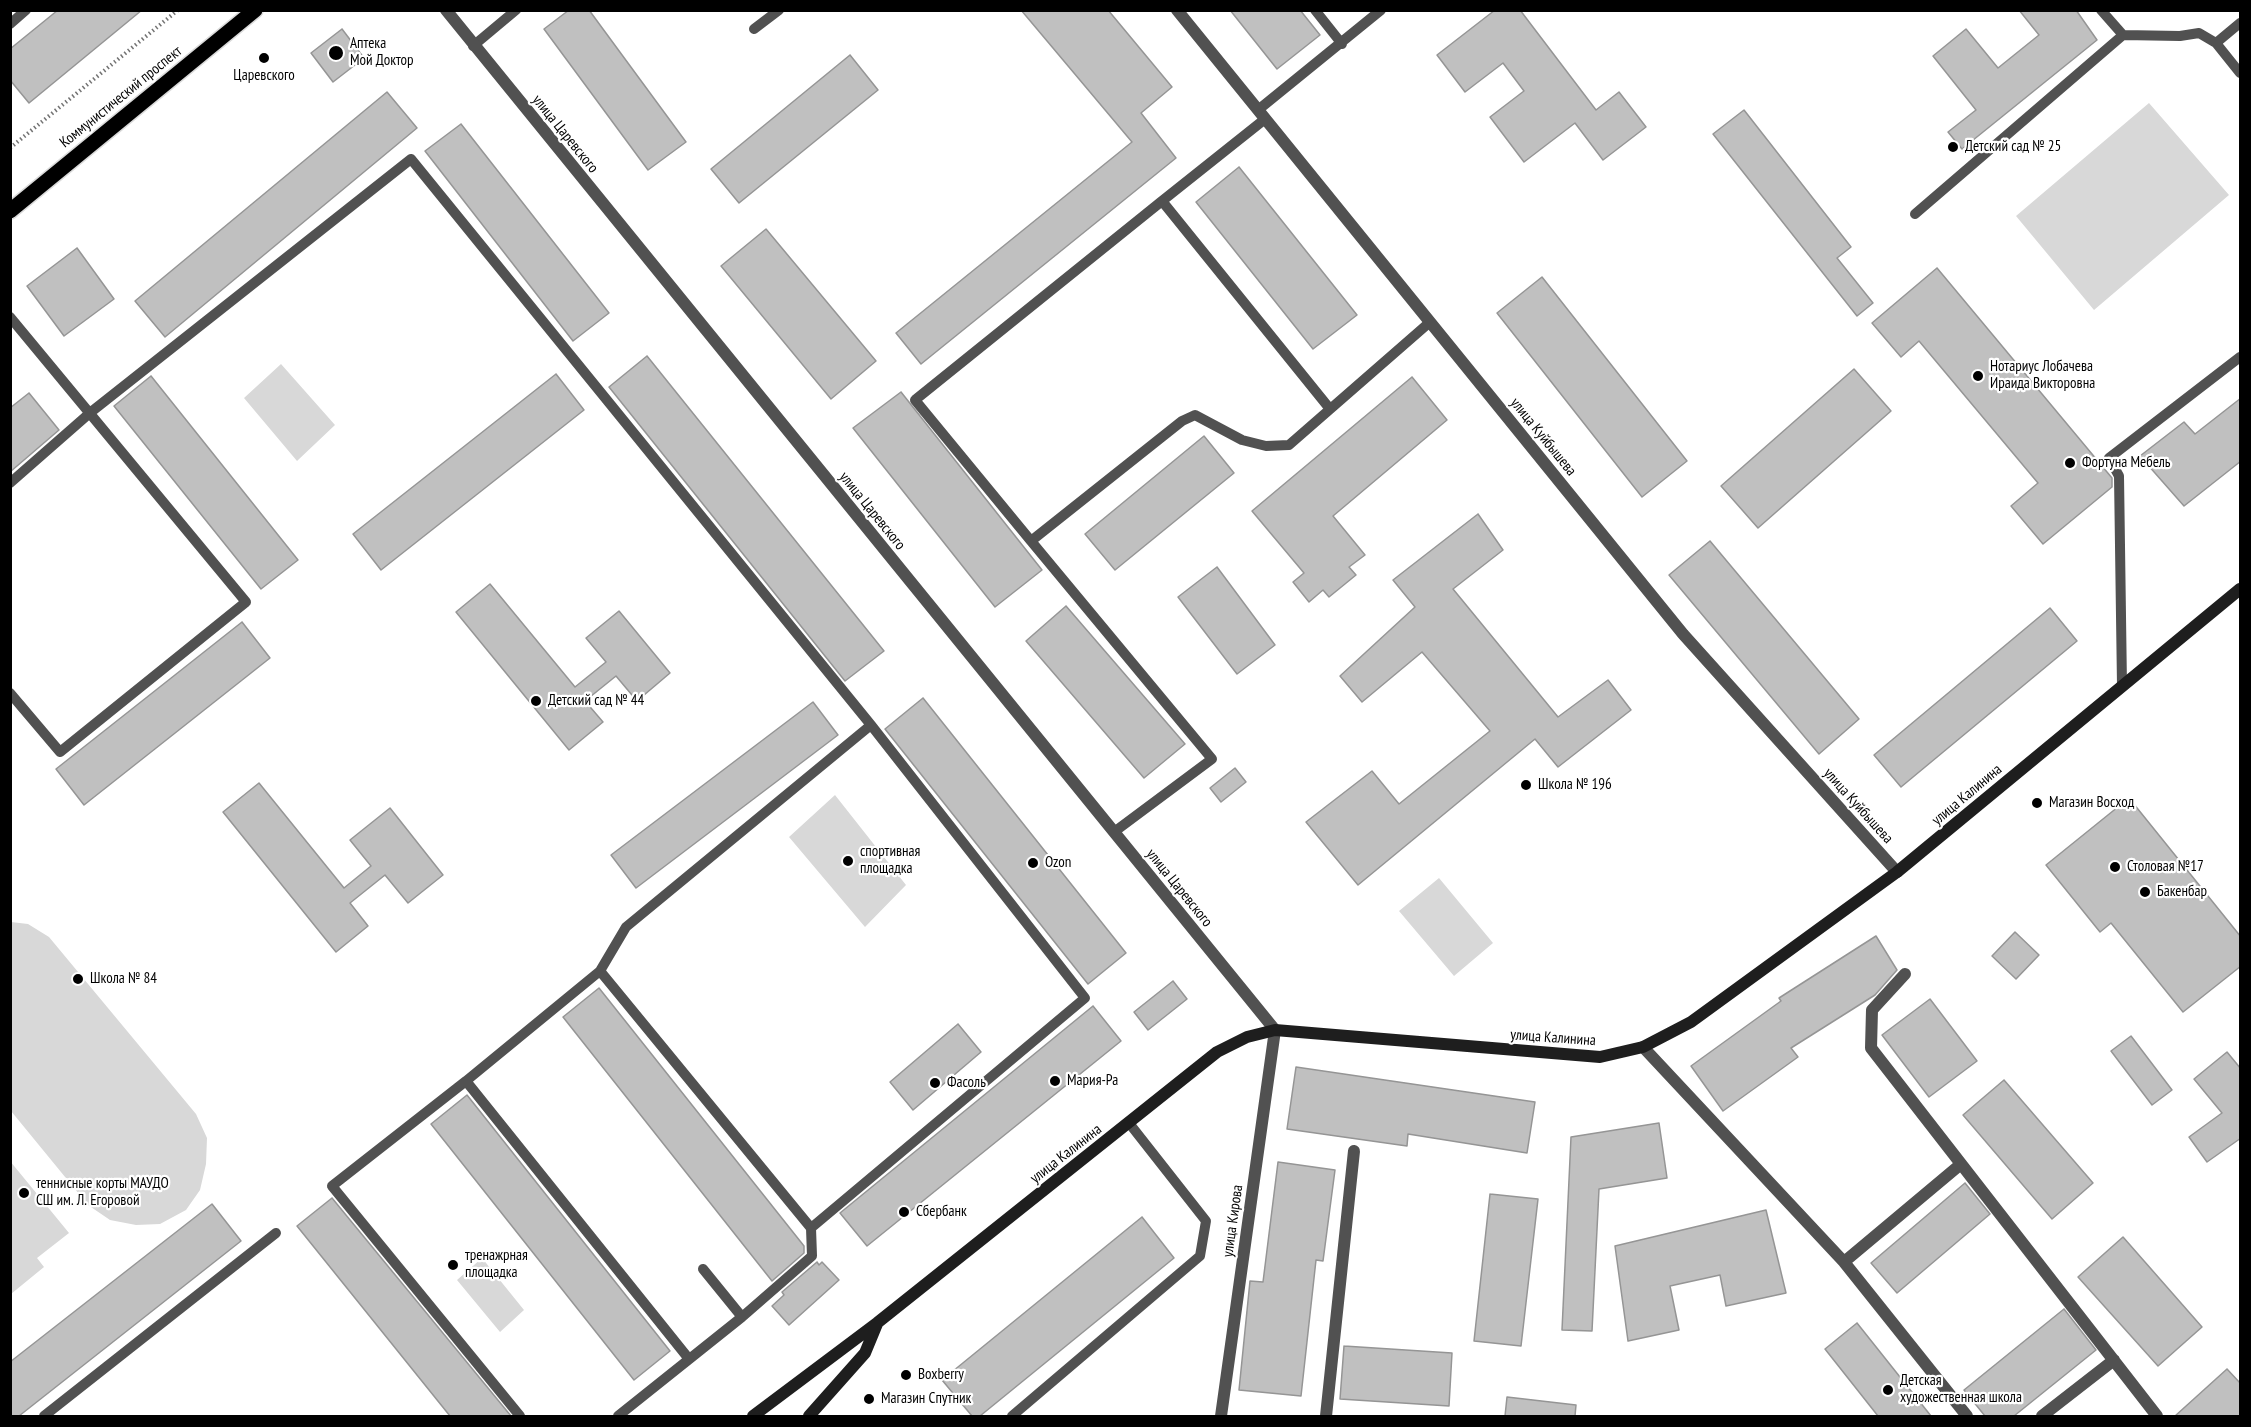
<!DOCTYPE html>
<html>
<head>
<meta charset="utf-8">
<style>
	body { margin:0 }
	#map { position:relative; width:2251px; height:1427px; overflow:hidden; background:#fff; font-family:"PT Sans Narrow",sans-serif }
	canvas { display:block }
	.frame { position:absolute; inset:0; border:12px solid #000; pointer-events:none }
</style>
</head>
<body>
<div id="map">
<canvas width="2251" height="1427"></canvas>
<div class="frame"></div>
</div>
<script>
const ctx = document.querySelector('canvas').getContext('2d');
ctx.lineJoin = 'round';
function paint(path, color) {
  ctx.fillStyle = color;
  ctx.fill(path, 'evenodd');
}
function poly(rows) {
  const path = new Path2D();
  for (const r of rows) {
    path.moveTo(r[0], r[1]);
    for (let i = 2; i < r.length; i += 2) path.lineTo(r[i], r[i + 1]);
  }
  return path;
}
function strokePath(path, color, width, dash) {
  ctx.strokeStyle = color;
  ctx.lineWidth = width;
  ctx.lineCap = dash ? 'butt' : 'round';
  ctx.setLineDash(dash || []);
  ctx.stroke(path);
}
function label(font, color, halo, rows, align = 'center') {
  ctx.font = font + ' "PT Sans Narrow",sans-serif';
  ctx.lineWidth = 4.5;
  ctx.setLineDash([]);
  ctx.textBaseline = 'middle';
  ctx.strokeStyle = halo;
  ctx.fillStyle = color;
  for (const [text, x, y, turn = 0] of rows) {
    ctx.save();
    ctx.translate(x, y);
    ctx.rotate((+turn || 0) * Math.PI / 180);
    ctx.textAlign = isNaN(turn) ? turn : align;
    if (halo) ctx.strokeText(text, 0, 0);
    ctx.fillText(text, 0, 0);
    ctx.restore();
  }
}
paint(poly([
	[2149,103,2229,195,2094,310,2016,216],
	[281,364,335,425,297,461,244,398],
	[835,795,906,885,865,927,789,837],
	[1439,878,1493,943,1454,976,1399,911],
	[11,922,28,924,49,937,196,1114,207,1138,206,1164,200,1190,186,1210,160,1224,136,1225,110,1220,88,1205,11,1111],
	[10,1161,69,1233,37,1258,44,1267,11,1294],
	[482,1258,524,1310,500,1332,457,1280]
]), '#d8d8d8');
const building = poly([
	[58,10,142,10,29,103,10,80,10,49,58,10],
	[569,10,589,10,686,142,648,170,544,29,569,10],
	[1021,10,1108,10,1172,87,1141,113,1176,158,921,364,896,333,1132,142,1021,10],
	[1230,10,1300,10,1320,35,1277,69,1230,10],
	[1495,10,1520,10,1596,110,1619,92,1646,127,1603,160,1575,123,1524,162,1490,117,1524,91,1503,63,1465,92,1437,55,1495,10],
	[2019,10,2076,10,2097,40,1962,149,1948,132,1976,110,1933,56,1966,29,1998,68,2039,35,2019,10],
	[342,29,364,58,333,82,311,53,342,29],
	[850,55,878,90,739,203,711,169,850,55],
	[387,92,417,128,165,337,135,301,387,92],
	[1744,110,1851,247,1837,258,1873,303,1857,316,1713,134,1744,110],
	[461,124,609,313,573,341,425,151,461,124],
	[1239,167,1357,315,1313,349,1196,202,1239,167],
	[766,229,876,361,831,399,721,266,766,229],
	[77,248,114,299,64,336,27,286,77,248],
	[1937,268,2112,478,2112,487,2043,544,2011,506,2038,483,1919,341,1901,357,1872,323,1937,268],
	[1542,277,1687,461,1642,497,1497,313,1542,277],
	[647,356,884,651,845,681,609,387,647,356],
	[1854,369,1891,411,1758,528,1721,486,1854,369],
	[556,374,584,410,381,570,353,534,556,374],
	[151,376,298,560,261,589,114,406,151,376],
	[1412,377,1447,420,1333,516,1365,555,1349,567,1356,575,1329,597,1323,590,1309,602,1293,582,1304,573,1252,511,1412,377],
	[901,392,1042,570,995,607,853,428,901,392],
	[29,393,59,430,10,472,10,408,29,393],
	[2241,398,2241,461,2184,506,2140,456,2184,422,2195,434,2241,398],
	[1204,436,1234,473,1115,570,1085,534,1204,436],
	[1478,514,1503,550,1453,589,1558,717,1608,680,1631,710,1558,767,1535,739,1358,885,1306,822,1372,771,1399,804,1490,731,1422,652,1362,702,1340,676,1415,607,1393,580,1478,514],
	[1710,541,1859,719,1819,754,1669,575,1710,541],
	[1217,567,1275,645,1237,674,1178,597,1217,567],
	[490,584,575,687,606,662,586,638,619,611,670,673,637,701,616,676,585,701,603,722,569,750,456,612,490,584],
	[1066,606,1185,744,1144,778,1026,641,1066,606],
	[2050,608,2077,641,1901,787,1874,755,2050,608],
	[242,622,270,658,84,805,56,769,242,622],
	[923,698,1126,953,1088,984,885,729,923,698],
	[813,702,838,735,636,888,611,855,813,702],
	[1235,768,1246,782,1221,802,1210,788,1235,768],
	[259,783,344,888,371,866,350,840,390,808,443,875,408,903,385,875,350,903,368,926,336,952,223,812,259,783],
	[2129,798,2241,937,2241,966,2183,1012,2111,923,2100,932,2046,865,2129,798],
	[2015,932,2039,955,2016,979,1992,956,2015,932],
	[1876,936,1897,970,1875,995,1791,1048,1798,1057,1723,1111,1691,1066,1781,1001,1779,998,1876,936],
	[1173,981,1187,999,1148,1030,1134,1012,1173,981],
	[599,988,804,1246,804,1253,772,1281,563,1017,599,988],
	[1930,999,1977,1061,1929,1097,1882,1035,1930,999],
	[1093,1006,1121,1041,867,1246,840,1213,1093,1006],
	[958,1024,981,1052,913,1110,890,1082,958,1024],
	[2131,1036,2172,1090,2152,1105,2111,1051,2131,1036],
	[2227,1052,2241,1069,2241,1138,2207,1162,2189,1137,2222,1113,2194,1079,2227,1052],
	[1296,1067,1535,1102,1527,1153,1408,1134,1407,1146,1287,1129,1296,1067],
	[2004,1080,2093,1183,2052,1219,1963,1115,2004,1080],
	[467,1095,670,1351,634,1380,431,1124,467,1095],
	[1659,1123,1667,1178,1599,1189,1592,1331,1562,1330,1571,1137,1659,1123],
	[1278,1162,1335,1170,1323,1261,1316,1260,1301,1396,1239,1390,1250,1281,1263,1282,1278,1162],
	[1965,1183,1990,1214,1897,1293,1871,1263,1965,1183],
	[1490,1194,1538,1199,1521,1346,1474,1341,1490,1194],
	[332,1198,511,1416,450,1416,297,1226,332,1198],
	[212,1204,241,1241,19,1416,10,1416,10,1362,212,1204],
	[1766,1210,1786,1293,1726,1306,1720,1275,1670,1286,1679,1330,1628,1341,1615,1246,1766,1210],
	[1142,1217,1174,1258,980,1416,972,1416,942,1380,1142,1217],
	[2123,1237,2202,1327,2158,1366,2078,1277,2123,1237],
	[817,1262,819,1265,822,1262,839,1280,789,1325,772,1306,784,1295,782,1292,817,1262],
	[2064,1309,2096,1350,2014,1416,1985,1416,1964,1390,2064,1309],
	[1857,1323,1931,1416,1878,1416,1825,1349,1857,1323],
	[1344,1346,1452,1353,1449,1406,1340,1399,1344,1346],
	[2227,1369,2241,1384,2241,1416,2175,1416,2227,1369],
	[1507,1397,1576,1405,1575,1416,1505,1416,1507,1397]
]);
paint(building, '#c0c0c0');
strokePath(building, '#959595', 1.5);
const primary = poly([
	[10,211,255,10]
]);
strokePath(primary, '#dbdbdb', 18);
strokePath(poly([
	[10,148,178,10]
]), '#737373', 4, [1.5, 3]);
strokePath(poly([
	[1315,10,1342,44],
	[2101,10,2123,35,2180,36,2199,33,2216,43],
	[2240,23,2216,43,2240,73],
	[10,24,26,10],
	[754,29,779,10],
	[473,46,516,10],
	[1258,110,1381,10],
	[1265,119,1162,201,1330,409],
	[1915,214,2123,35],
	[10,317,246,602,60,752,10,693],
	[10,483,91,412,411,159,871,725,1085,998,811,1228,812,1256,742,1317,703,1269],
	[1031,541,915,400,1162,201],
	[2122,686,2119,476,2109,458,2240,357],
	[1114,832,1212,759,1031,541,1182,421,1195,415,1242,440,1266,446,1289,445,1430,322],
	[600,971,466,1081,689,1359],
	[466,1081,332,1186,520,1416],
	[811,1228,600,971,626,927,871,725],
	[44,1416,276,1233],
	[618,1416,742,1317],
	[1012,1416,1200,1256,1206,1221,1129,1123]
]), '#515151', 10);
strokePath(poly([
	[1177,10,1683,634,1897,872],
	[1905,974,1872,1010,1871,1048,2157,1416],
	[1643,1047,1844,1262,1961,1164],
	[1844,1262,1967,1416],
	[1221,1416,1275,1030],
	[1326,1416,1354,1151],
	[2042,1416,2114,1360]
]), '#515151', 12);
strokePath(poly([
	[446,10,1275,1030]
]), '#515151', 12);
strokePath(poly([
	[753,1416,877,1323,1217,1052,1247,1037,1275,1030,1600,1057,1643,1047,1691,1022,1897,872,2240,589],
	[809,1416,865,1353,877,1324]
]), '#1e1e1e', 12);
strokePath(primary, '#000', 15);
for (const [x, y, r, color] of [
	[336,53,8,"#000"],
	[264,58,6,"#000"],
	[1953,147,6,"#000"],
	[1978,376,6,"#000"],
	[2070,463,6,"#000"],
	[536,701,6,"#000"],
	[1526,785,6,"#000"],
	[2037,803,6,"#000"],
	[848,861,6,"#000"],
	[1033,863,6,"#000"],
	[2115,867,6,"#000"],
	[2145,892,6,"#000"],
	[78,979,6,"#000"],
	[1055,1081,6,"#000"],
	[935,1083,6,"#000"],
	[24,1193,6,"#000"],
	[904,1212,6,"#000"],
	[453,1265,6,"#000"],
	[906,1375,6,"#000"],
	[1888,1390,6,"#000"],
	[869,1399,6,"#000"]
]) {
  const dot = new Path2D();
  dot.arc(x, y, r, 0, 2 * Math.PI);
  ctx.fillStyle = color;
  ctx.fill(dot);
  strokePath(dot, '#fff', 2);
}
label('15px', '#000', '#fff', [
	["Аптека",350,44],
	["Мой Доктор",350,61],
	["Царевского",264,76,"center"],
	["Детский сад № 25",1965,147],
	["Нотариус Лобачева",1990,367],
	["Ираида Викторовна",1990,384],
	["Фортуна Мебель",2082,463],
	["Детский сад № 44",548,701],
	["Школа № 196",1538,785],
	["Магазин Восход",2049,803],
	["спортивная",860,852],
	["площадка",860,869],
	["Ozon",1045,863],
	["Столовая №17",2127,867],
	["Бакенбар",2157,892],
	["Школа № 84",90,979],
	["Мария-Ра",1067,1081],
	["Фасоль",947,1083],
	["теннисные корты МАУДО",36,1184],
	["СШ им. Л. Егоровой",36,1201],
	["Сбербанк",916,1212],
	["тренажрная",465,1256],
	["площадка",465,1273],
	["Boxberry",918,1375],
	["Детская",1900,1381],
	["художественная школа",1900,1398],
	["Магазин Спутник",881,1399]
], 'left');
label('15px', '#000', '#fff', [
	["Коммунистический проспект",121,97,-39],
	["улица Царевского",565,134,51],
	["улица Куйбышева",1543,437,51],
	["улица Царевского",872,511,51],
	["улица Калинина",1967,795,-40],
	["улица Куйбышева",1858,806,48],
	["улица Царевского",1179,888,51],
	["улица Калинина",1553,1038,4],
	["улица Калинина",1066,1154,-38],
	["улица Кирова",1233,1221,-82]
]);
</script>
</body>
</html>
